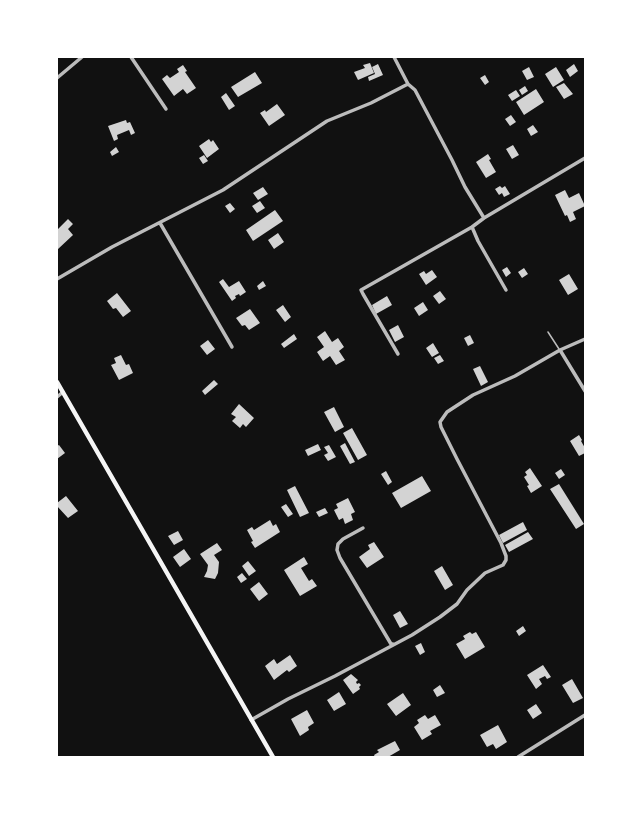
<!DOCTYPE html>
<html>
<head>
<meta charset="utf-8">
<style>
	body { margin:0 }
	#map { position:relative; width:642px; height:814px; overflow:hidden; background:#111; font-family:"Fira Sans",sans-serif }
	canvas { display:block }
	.frame { position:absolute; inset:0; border:58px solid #fff; pointer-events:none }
</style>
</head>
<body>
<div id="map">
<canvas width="642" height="814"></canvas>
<div class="frame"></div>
</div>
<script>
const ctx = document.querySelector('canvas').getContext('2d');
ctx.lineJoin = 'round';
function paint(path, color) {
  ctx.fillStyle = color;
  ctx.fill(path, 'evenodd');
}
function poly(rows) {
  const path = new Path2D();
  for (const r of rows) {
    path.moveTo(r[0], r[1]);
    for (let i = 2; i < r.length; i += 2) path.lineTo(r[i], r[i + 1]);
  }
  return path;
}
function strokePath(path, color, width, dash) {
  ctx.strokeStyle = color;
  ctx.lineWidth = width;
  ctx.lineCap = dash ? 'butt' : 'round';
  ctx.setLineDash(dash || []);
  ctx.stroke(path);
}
paint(poly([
	[370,63,374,73,358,80,354,72,365,68,363,65],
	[378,64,383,75,369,81,368,77,375,74,372,67],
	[574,64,578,71,570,77,566,70],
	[183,65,187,71,185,72,196,88,187,94,183,89,174,96,162,79,167,75,170,78,179,72,177,69],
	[529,67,534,77,527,80,522,71],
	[556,67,564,80,553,87,545,74],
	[255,72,262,83,238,97,231,87],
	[485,75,489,82,485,85,480,78],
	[564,83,573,94,564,99,556,87],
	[525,86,528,91,522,95,519,90],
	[536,89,544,102,524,115,516,102],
	[516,90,520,96,512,101,508,95],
	[226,93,235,106,229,110,221,97],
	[277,104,285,115,269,126,260,113,265,110,266,112],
	[511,115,516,122,510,126,505,119],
	[126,120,127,123,130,122,135,133,131,135,129,130,117,135,118,139,114,141,108,126],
	[533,125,538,132,531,136,527,129],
	[209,139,211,142,213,140,219,149,207,158,199,146],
	[513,145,519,155,512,159,506,149],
	[116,147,119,152,112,156,110,152],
	[488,154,491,159,489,160,496,172,486,178,476,162],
	[204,155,208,161,203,164,199,158],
	[500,186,502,188,505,186,510,194,504,197,502,193,499,195,495,189],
	[263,187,268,194,258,200,253,193],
	[565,190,569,198,579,193,585,206,573,212,576,219,570,222,567,215,565,216,555,195],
	[260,201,265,208,257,213,252,206],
	[230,203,235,209,230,213,225,206],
	[275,210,283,221,253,241,246,230],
	[68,219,73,224,68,229,73,235,57,250,57,230],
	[278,233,284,242,274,249,268,240],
	[507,267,511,273,506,277,502,270],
	[524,268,528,274,522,278,518,272],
	[432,270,437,277,426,285,419,274,424,271,426,274],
	[569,274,578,289,568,295,559,280],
	[223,279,229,287,239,281,246,292,240,296,239,294,235,296,236,298,232,301,219,282],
	[263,281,266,286,259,290,257,286],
	[440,291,446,299,439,304,433,296],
	[117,293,131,311,123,317,116,308,113,309,107,301],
	[387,296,392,305,376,314,372,305],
	[423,302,428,310,419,316,414,308],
	[283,305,291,317,285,322,276,310],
	[250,309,260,323,249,330,245,325,242,326,236,318],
	[398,325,404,337,395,342,389,330],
	[325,331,332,342,338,338,344,347,339,351,345,360,336,365,330,356,323,361,317,352,324,347,317,337],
	[294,334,297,339,284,348,281,344],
	[470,335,474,343,468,346,464,338],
	[208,340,215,349,207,355,200,346],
	[433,343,439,353,432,357,426,348],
	[121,355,126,365,129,364,133,373,119,380,111,365,116,363,114,358],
	[440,355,444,361,438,364,434,358],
	[480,366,488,382,481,386,473,369],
	[214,380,218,384,205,395,202,391],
	[239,404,254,418,246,427,243,424,240,428,232,421,236,417,231,414],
	[334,407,344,427,335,432,324,412],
	[352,428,367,455,358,460,343,433],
	[579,435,582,440,581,441,585,448,585,453,579,456,570,441],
	[345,443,355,462,350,464,340,446],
	[318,444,321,450,308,456,305,450],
	[59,445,65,453,57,459,57,446],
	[329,445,336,457,328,461,324,455,328,453,324,447],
	[530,468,542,486,531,493,527,486,529,485,524,477,527,475,525,472],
	[561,469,565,475,559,479,555,473],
	[386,471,392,482,388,485,381,474],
	[422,476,431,491,401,508,392,493],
	[559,484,584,524,576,529,550,489],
	[295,486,309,513,300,517,287,490],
	[66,496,78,511,68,518,57,506,57,503],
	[348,498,355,512,351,514,353,520,345,524,343,518,339,520,334,510,338,508,336,504],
	[286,504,293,514,288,517,281,507],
	[325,508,328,513,319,517,316,512],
	[270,520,273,526,276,524,280,532,255,548,251,542,253,541,247,530,252,527,254,530],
	[523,522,527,530,503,543,499,535],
	[178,531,183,540,174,545,168,536],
	[528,532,533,539,509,552,505,545],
	[374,542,384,557,367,568,359,557,370,549,368,545],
	[217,543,222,550,214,555,219,562,218,573,215,579,204,577,207,571,208,565,200,554],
	[184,549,191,559,180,567,173,557],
	[304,557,308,564,301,568,309,581,312,579,317,586,300,596,284,570],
	[248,561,256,571,249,576,242,566],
	[442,566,453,585,445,590,434,571],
	[242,573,247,579,241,583,237,577],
	[259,582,268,594,259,601,250,589],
	[400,611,408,624,400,628,393,615],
	[523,626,526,631,519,636,516,631],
	[470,632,472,634,476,632,485,647,465,659,456,644,465,639,463,636],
	[421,643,425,652,420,655,415,646],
	[290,655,297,666,289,672,287,670,274,680,265,666,274,659,277,664],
	[543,665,551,677,547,679,545,676,539,679,542,684,536,689,527,675],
	[351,674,358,680,356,682,357,684,359,683,361,685,359,687,360,689,353,694,343,680],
	[572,679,583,698,573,703,562,685],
	[440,685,445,693,437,697,433,690],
	[339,692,346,704,334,711,327,700],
	[403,693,411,705,396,716,387,704],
	[536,704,542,713,533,719,527,710],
	[307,710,314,723,308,727,309,730,300,736,291,719],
	[425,715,428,719,435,715,441,725,430,731,432,734,422,740,414,727,419,723,417,720],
	[498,725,507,742,496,749,493,744,487,747,480,735],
	[395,741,400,750,388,757,375,757,374,755,379,752,377,750]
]), '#d3d3d3');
strokePath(poly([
	[548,332,559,349]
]), '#bcbcbc', 1.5);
strokePath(poly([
	[131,57,166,109],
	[394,57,408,84,415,90,452,160,465,187,484,218],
	[57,78,82,57],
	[160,223,232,347],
	[57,279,112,247,223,190,327,121,371,103,408,84],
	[506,290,478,241,472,227,484,218,585,158],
	[560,350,585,391],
	[398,354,363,294,361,290,472,227],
	[57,397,63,392],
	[363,528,343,539,338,544,337,550,340,558,391,644,393,644],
	[251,720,288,699,335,676,412,635,440,617,457,604,467,590,485,573,503,565,506,560,506,556,501,543,457,459,441,427,440,422,447,412,473,395,515,376,560,350,585,339],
	[518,757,585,715]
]), '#bcbcbc', 3.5);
strokePath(poly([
	[57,382,273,757]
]), '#f5f5f5', 4.5);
</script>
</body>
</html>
